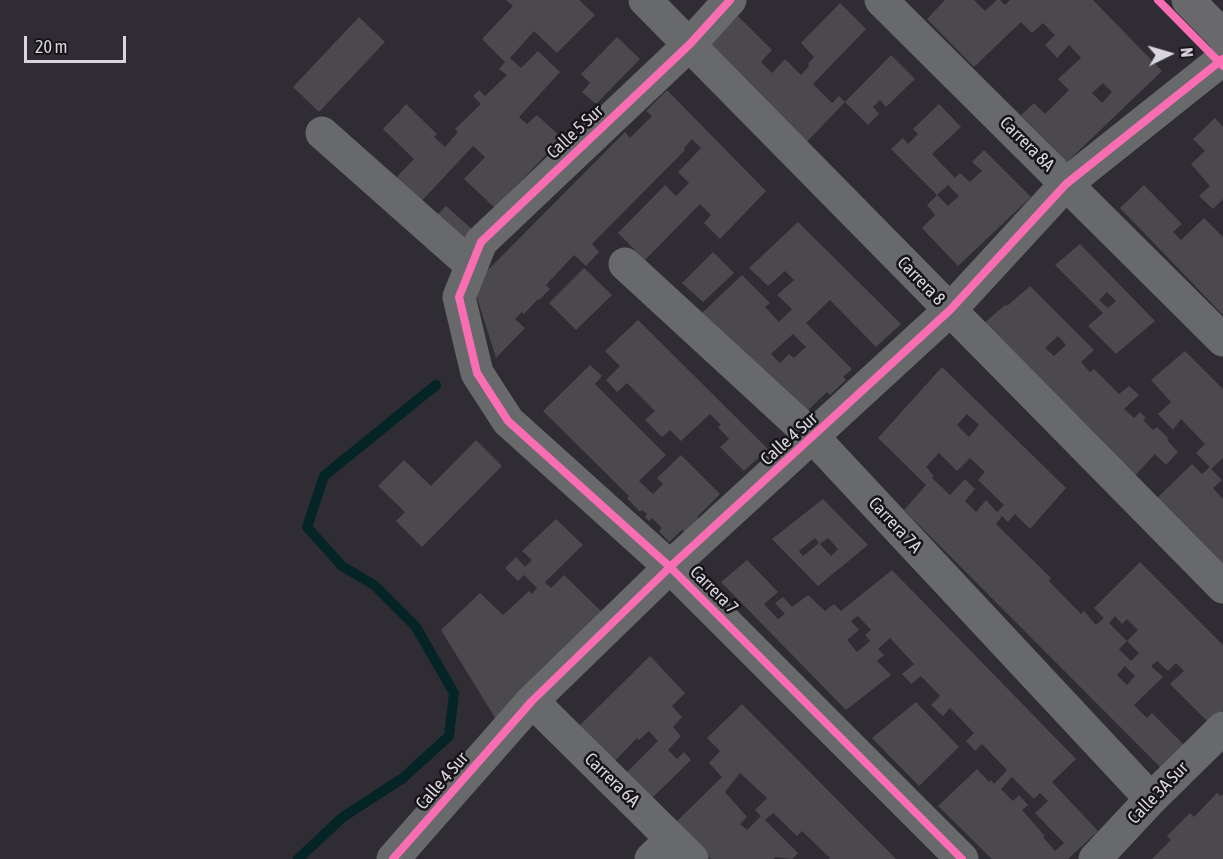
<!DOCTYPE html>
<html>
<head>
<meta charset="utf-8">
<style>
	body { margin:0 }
	#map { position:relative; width:1223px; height:859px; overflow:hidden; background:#2f2d33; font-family:"Asap Condensed",sans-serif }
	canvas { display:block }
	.north { position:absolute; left:1139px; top:24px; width:60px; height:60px; -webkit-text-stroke:4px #161419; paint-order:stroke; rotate:85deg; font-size:16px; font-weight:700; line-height:24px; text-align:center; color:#d9d6de }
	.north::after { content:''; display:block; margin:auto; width:21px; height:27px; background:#d9d6de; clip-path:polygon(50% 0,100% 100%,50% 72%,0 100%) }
	.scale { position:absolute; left:24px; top:36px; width:102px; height:27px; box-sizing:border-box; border:3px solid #d9d6de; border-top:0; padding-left:8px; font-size:18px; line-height:21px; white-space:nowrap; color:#d9d6de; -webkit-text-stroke:4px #161419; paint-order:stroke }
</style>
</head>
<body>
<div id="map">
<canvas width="1223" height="859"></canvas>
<div class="north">N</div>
<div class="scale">20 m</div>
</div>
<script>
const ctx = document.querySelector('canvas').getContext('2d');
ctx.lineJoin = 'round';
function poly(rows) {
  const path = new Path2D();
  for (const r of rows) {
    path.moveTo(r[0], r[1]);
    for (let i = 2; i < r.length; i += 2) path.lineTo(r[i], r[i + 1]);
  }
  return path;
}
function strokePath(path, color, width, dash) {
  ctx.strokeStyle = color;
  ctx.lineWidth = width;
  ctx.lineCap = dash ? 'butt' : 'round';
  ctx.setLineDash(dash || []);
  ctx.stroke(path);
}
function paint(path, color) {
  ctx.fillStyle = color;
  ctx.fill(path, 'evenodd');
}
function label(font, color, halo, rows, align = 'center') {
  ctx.font = font + ' "Asap Condensed",sans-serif';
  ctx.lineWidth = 5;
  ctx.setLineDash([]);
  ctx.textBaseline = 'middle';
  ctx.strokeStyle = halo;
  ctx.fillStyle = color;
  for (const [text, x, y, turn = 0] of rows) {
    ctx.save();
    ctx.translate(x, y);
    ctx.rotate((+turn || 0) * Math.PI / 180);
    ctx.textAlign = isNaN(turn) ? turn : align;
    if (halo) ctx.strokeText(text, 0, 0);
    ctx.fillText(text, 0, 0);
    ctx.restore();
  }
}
strokePath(poly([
	[298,859,343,817,403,778,449,736,454,693,416,627,374,585,342,566,307,527,324,476,436,385]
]), '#042426', 10);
paint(poly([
	[506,0,579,0,595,15,557,53,534,31,510,58,521,68,538,51,560,72,519,117,527,124,537,115,562,138,495,208,464,179,485,157,473,146,417,206,392,182,414,159,383,129,398,113,400,115,399,112,406,104,437,134,434,137,445,147,458,132,455,129,481,104,473,96,479,90,485,96,507,75,499,69,505,62,482,39,513,6],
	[945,0,974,0,985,11,997,0,1000,0,1005,5,1010,0,1093,0,1162,71,1067,162,1021,115,1034,103,1045,114,1069,90,1058,79,1081,58,1069,45,1057,58,1045,45,1055,35,1043,23,1032,33,1021,22,974,67,927,19],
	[1103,83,1112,92,1102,103,1092,93],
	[840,3,866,29,813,84,832,103,839,96,845,102,800,149,703,51,738,16,772,50,761,62,772,73,785,59,801,75,809,66,808,64,814,57,801,43],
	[359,17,385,42,319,112,293,87],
	[617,37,640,59,596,104,582,92,590,83,581,74],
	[891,55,915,79,886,107,880,100,873,107,879,114,868,125,845,102],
	[667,90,766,191,720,239,704,223,711,215,700,204,645,260,618,233,665,185,676,196,689,183,678,172,701,148,692,139,684,148,685,150,592,244,599,252,586,266,574,255,546,285,550,289,539,300,538,299,524,314,522,312,515,319,525,328,496,358,473,285,625,132,630,138,652,116,646,111],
	[939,104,961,127,932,154,955,178,960,173,970,182,982,171,972,162,984,150,1031,197,958,266,922,228,935,215,927,205,937,195,948,206,959,196,948,185,937,195,891,149,903,138,908,144,918,134,913,129],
	[1215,118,1223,127,1223,199,1213,209,1199,196,1210,186,1191,164,1205,151,1193,139],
	[1144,185,1182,224,1173,232,1181,240,1204,218,1223,237,1223,315,1120,208],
	[446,206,473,230,458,246,437,215],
	[798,222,901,324,876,347,830,300,806,323,852,369,843,377,846,380,830,395,827,392,804,414,702,313,742,275,770,303,765,307,779,322,792,309,777,295,794,280,785,271,768,286,749,268],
	[793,334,806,347,794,358,789,354,780,363,771,354],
	[1080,244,1155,321,1116,354,1088,326,1103,313,1055,265],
	[1107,292,1116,301,1108,308,1099,300],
	[713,252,734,273,703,302,682,283],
	[584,268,612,295,576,330,549,303],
	[1030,286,1094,350,1081,362,1090,372,1094,369,1119,394,1129,386,1139,395,1124,409,1134,418,1140,412,1146,418,1143,420,1153,430,1157,427,1169,439,1167,440,1178,452,1166,465,1155,454,1131,480,976,330,1005,305,1007,306],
	[1058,336,1066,345,1054,356,1045,348],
	[638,320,768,449,744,471,720,447,729,439,718,427,721,425,710,414,681,441,670,430,662,437,645,420,655,411,627,383,617,392,606,380,620,366,605,351],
	[1185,351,1223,389,1223,458,1211,469,1222,480,1213,488,1223,499,1223,574,1153,502,1192,464,1202,474,1210,467,1196,453,1205,444,1181,419,1173,430,1158,414,1171,402,1151,380],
	[590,365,602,376,595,384,666,455,639,481,653,494,663,484,657,478,681,455,720,494,697,517,700,520,686,533,682,530,669,542,659,531,662,528,652,518,649,521,645,517,647,514,642,510,640,512,627,498,629,496,543,411],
	[942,367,1066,488,1030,529,1015,514,1008,522,1002,516,996,524,1051,578,1049,581,1081,614,1084,611,1096,625,1104,618,1094,608,1140,562,1223,645,1223,710,1209,723,1170,684,1184,671,1176,663,1168,671,1157,661,1151,666,1163,677,1134,705,1147,718,1152,713,1186,747,1163,770,904,510,926,485,878,438],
	[967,414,979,425,969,437,957,425],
	[939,453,957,471,970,458,985,472,978,480,1004,505,997,512,986,500,976,512,965,501,975,489,965,479,950,495,932,478,934,476,926,467],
	[1115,616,1122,624,1127,619,1138,630,1127,641,1109,623],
	[1127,641,1139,653,1131,661,1119,649],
	[1125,666,1135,676,1127,685,1117,675],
	[476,440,502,466,422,547,396,521,405,512,378,486,404,460,431,486],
	[823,499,868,545,818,586,772,539],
	[815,538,819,543,803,556,799,551],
	[828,538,838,549,831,556,820,544],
	[556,519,583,545,545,582,551,588,564,575,605,615,497,721,441,630,480,593,503,615,529,591,532,594,537,588,524,575,518,581,505,568,516,557,525,567,532,560,522,551],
	[747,560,778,592,764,604,778,619,785,614,775,603,783,597,792,607,808,595,825,611,834,604,841,611,892,570,1076,759,1052,782,1098,831,1068,859,992,859,938,806,977,769,989,782,991,780,994,784,1007,770,982,744,975,751,966,741,974,733,950,708,943,716,931,705,940,696,921,676,911,684,902,674,914,664,890,638,878,649,884,655,877,661,891,675,846,710,721,582],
	[858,616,871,630,865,635,870,641,857,652,847,640,859,630,851,621],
	[1012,777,1034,799,1040,793,1048,801,1035,813,1064,843,1055,851,1043,837,1045,836,1022,810,1028,805,1019,795,1013,801,1001,789],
	[650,656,685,693,672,706,682,717,673,727,681,736,668,750,677,759,684,752,691,760,651,799,626,773,658,741,649,731,639,740,637,738,614,762,579,726],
	[916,702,959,747,919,786,872,738],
	[742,704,789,751,896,859,829,859,830,858,802,831,797,836,773,813,765,820,798,853,792,859,775,857,774,859,711,859,675,823,722,777,709,763,720,751,707,738],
	[740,773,767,798,755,810,761,816,747,830,740,824,747,817,725,792],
	[1217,793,1221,796,1223,794,1223,859,1152,859,1171,840,1167,836,1190,813,1194,817]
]), '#4b494d');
strokePath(poly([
	[645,0,1223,587],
	[730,0,690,44,481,242,459,297,477,373,508,421,670,567,962,859],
	[881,0,1223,340],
	[322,133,471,265],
	[625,264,813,437,1151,799],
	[532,701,692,859],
	[393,859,532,701,670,567,950,310,1066,184,1223,59],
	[651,859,672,839],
	[1095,859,1151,799,1223,728]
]), '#68696a', 33);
strokePath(poly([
	[1188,0,1223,36]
]), '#69696c', 33);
strokePath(poly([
	[730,0,690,44,481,242,459,297,477,373,508,421,670,567,962,859],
	[1158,0,1223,66],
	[393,859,532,701,670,567,950,310,1066,184,1223,59]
]), '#f96db3', 8);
label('18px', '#d9d6de', '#161419', [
	["Calle 5 Sur",575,132,-43],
	["Carrera 8A",1027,144,45],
	["Carrera 8",921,281,46],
	["Calle 4 Sur",789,439,-42],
	["Carrera 7A",895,525,47],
	["Carrera 7",714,590,45],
	["Carrera 6A",612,780,44],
	["Calle 4 Sur",442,781,-49],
	["Calle 3A Sur",1158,793,-46]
]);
</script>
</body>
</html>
